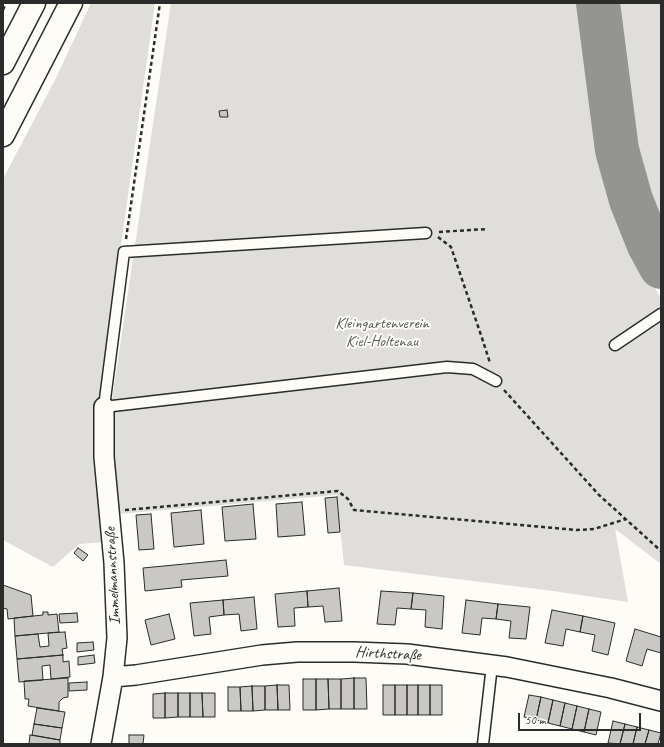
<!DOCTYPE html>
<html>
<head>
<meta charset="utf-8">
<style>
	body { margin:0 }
	#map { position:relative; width:664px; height:747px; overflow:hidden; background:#fdfcf7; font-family:Caveat,sans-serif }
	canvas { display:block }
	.frame { position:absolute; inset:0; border:4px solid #2b2b2b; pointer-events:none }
	.scale { position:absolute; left:518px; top:713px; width:123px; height:18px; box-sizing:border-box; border:2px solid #2b2b2b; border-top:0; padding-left:5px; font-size:12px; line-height:14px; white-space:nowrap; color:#2b2b2b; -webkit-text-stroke:3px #fdfcf7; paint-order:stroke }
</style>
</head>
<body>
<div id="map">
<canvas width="664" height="747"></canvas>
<div class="frame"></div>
<div class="scale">50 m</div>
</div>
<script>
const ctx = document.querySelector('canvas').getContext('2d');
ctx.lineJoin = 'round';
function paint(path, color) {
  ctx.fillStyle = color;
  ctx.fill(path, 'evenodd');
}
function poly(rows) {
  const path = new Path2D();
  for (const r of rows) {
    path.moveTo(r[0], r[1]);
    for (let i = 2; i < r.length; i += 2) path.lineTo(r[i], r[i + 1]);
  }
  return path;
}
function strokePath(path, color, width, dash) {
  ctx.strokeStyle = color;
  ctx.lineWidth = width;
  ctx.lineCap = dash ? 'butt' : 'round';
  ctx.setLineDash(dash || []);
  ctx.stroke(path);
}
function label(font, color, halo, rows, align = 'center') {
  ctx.font = font + ' Caveat,sans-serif';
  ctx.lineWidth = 4;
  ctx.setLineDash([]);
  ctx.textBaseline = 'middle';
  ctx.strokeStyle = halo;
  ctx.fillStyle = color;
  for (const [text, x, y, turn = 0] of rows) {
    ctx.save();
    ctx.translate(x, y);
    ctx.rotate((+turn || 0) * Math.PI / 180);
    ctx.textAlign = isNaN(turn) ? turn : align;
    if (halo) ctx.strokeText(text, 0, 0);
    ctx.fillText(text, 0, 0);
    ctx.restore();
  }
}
paint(poly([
	[91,3,155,3,107,345,99,418,106,542,79,544,53,567,3,540,3,179,56,78],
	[171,3,583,3,605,163,615,198,631,242,661,299,659,310,611,345,616,351,621,349,661,320,661,564,615,529,628,602,546,590,344,565,337,495,118,514,110,413],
	[613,3,661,3,661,234,649,201,635,154]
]), '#dfdeda');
strokePath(poly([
	[598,3,617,150,631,200,649,245,661,267]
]), '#949491', 44);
const building = poly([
	[227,110,228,117,220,117,219,111,227,110],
	[337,497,340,532,328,533,325,498,337,497],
	[302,502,305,535,278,537,276,504,302,502],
	[253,504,256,539,225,541,222,507,253,504],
	[201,510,204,544,174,547,171,513,201,510],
	[151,514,154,549,139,550,136,515,151,514],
	[78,548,88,555,83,561,74,553,78,548],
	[226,560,228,576,181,580,182,587,145,591,143,568,226,560],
	[3,585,31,595,33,616,8,619,7,609,3,608,3,585],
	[339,588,342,621,325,622,323,606,308,607,307,591,339,588],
	[307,591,308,607,294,608,295,626,278,627,275,594,307,591],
	[381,591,413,593,411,609,397,608,395,625,377,624,381,591],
	[413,593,444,596,442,629,425,627,426,610,411,609,413,593],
	[254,597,257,629,241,631,239,614,224,615,223,600,254,597],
	[223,600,224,615,209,617,211,634,194,636,190,603,223,600],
	[466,600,498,604,496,619,482,618,480,635,462,633,466,600],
	[498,604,530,607,526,639,509,638,511,621,496,619,498,604],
	[552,610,583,616,580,632,566,629,563,646,545,643,552,610],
	[43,612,48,612,48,615,57,614,59,632,15,636,14,618,43,615,43,612],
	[77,613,78,622,60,623,59,614,77,613],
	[169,614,175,639,151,645,145,620,169,614],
	[583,616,615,623,608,655,592,651,595,635,580,632,583,616],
	[635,629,661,637,661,653,647,649,642,666,626,661,635,629],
	[65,632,67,648,62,649,63,655,17,659,15,636,38,634,40,647,49,646,48,633,65,632],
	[93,642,94,650,77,652,77,643,93,642],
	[63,655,63,662,69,661,70,677,51,679,50,665,42,666,43,680,19,682,17,659,63,655],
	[94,655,95,663,78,665,78,657,94,655],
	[68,678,68,697,63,698,59,702,59,711,28,706,29,699,25,699,24,681,68,678],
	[354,678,354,709,341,709,341,679,354,678],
	[354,678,366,678,367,709,354,709,354,678],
	[303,679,316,679,316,710,303,710,303,679],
	[316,679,328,679,329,709,316,710,316,679],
	[328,679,341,679,341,709,329,709,328,679],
	[87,682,87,690,69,691,69,683,87,682],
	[277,685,278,710,265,710,265,686,277,685],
	[277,685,289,685,290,710,278,710,277,685],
	[383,685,395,685,395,715,383,715,383,685],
	[395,685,407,685,407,715,395,715,395,685],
	[407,685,418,685,418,715,407,715,407,685],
	[418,685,430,685,430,715,418,715,418,685],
	[430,685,442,685,442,715,430,715,430,685],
	[252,686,253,711,241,711,240,687,252,686],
	[252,686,265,686,265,710,253,711,252,686],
	[228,687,240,687,241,711,228,711,228,687],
	[165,693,165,718,153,718,153,694,165,693],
	[165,693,178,693,178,717,165,718,165,693],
	[178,693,190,693,190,717,178,717,178,693],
	[190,693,202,693,203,717,190,717,190,693],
	[202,693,215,693,215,717,203,717,202,693],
	[529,695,541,697,536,720,524,717,529,695],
	[541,697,553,700,548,723,536,720,541,697],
	[553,700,565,703,560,726,548,723,553,700],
	[565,703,577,706,572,729,560,726,565,703],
	[577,706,589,709,584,732,572,729,577,706],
	[37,708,65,712,62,728,34,724,37,708],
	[589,709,601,712,596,735,584,732,589,709],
	[613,721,625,724,620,744,608,743,613,721],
	[34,724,62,728,60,740,32,735,34,724],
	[625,724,637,727,633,744,620,744,625,724],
	[637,727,649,730,645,744,633,744,637,727],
	[649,730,661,733,658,744,645,744,649,730],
	[30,735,60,740,60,744,29,744,30,735],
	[129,735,144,735,143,744,129,744,129,735]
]);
paint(building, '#c9c8c4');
strokePath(building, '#2b2b2b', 1);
const service = poly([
	[426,233,124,252,104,407,447,367,473,369,496,381],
	[615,345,661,314],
	[483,744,492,665]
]);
const minor = poly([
	[113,677,136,675,262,655,297,652,354,652,407,654,507,667,611,688,661,701],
	[101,744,113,677,117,638,114,563,104,457,104,407]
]);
const trunk = poly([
	[3,63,34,3],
	[3,135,71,3]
]);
strokePath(service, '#2b2b2b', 13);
strokePath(minor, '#2b2b2b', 22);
strokePath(trunk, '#2b2b2b', 25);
strokePath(poly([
	[3,10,6,3],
	[439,232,487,229],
	[438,237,451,247,482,338,490,363],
	[126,239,160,3],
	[504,390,599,495,661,551],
	[125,510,338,491,348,499,354,510,577,530,594,529,626,519]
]), '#2b2b2b', 2.5, [4, 3]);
strokePath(service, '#fdfcf7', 10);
strokePath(minor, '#fdfcf7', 19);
strokePath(trunk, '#fdfcf7', 22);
label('16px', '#585857', '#fdfcf7', [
	["Kleingartenverein",382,324],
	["Kiel-Holtenau",382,342]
]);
label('16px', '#2b2b2b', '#fdfcf7', [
	["Immelmannstraße",113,576,-93],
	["Hirthstraße",388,654,3]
]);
</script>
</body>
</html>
